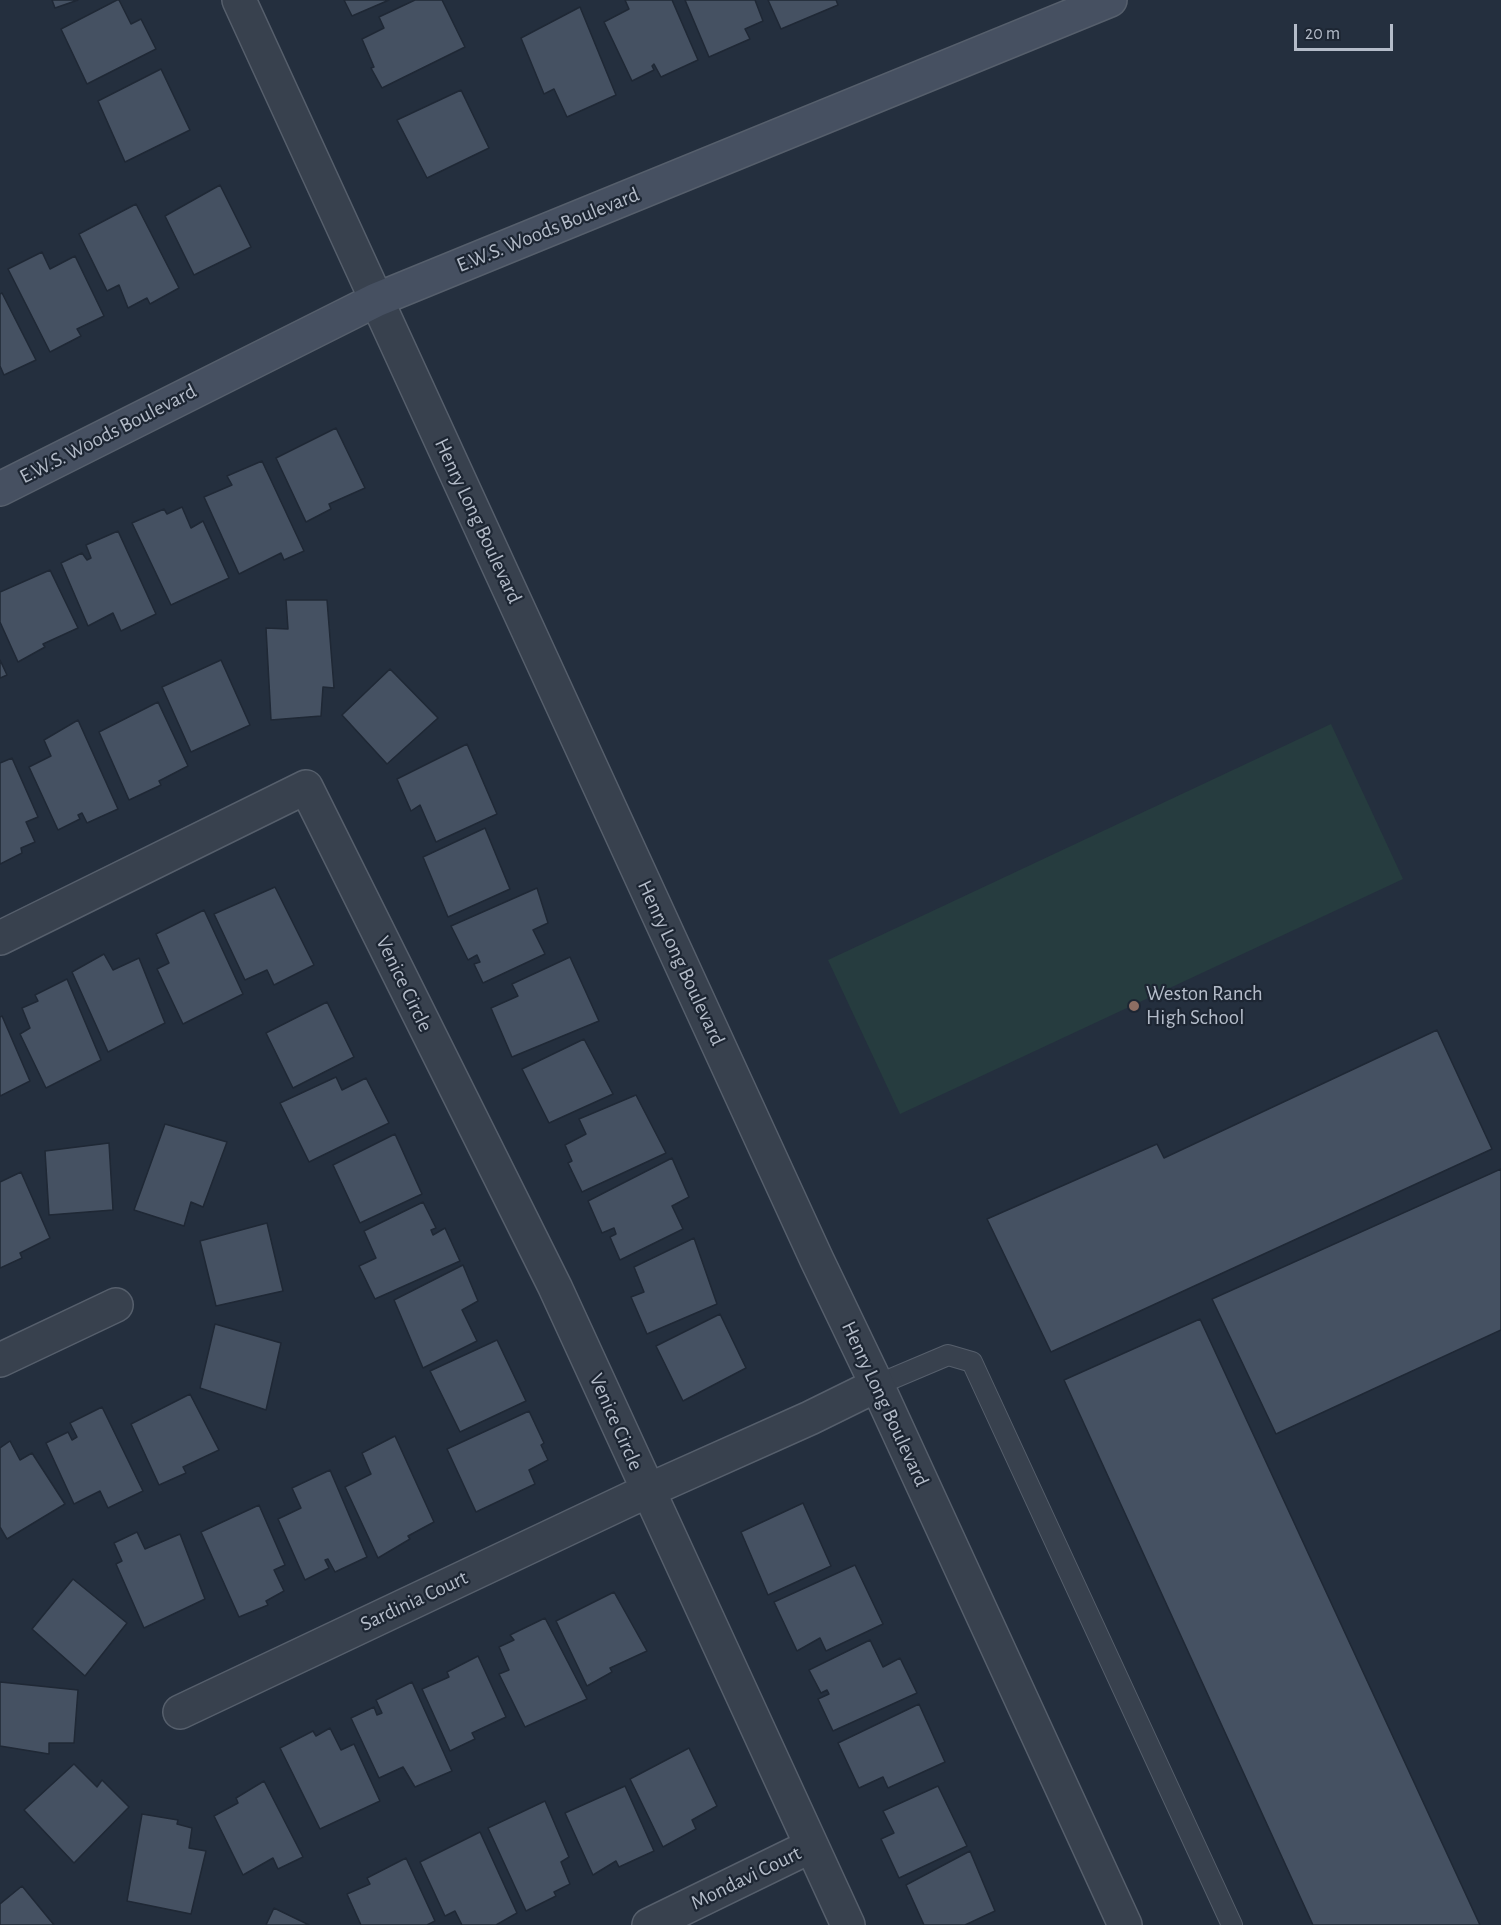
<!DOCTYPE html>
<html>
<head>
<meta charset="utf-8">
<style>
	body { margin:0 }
	#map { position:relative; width:1501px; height:1925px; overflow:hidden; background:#242f3e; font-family:"Alegreya Sans",sans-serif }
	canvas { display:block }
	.scale { position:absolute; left:1294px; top:24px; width:99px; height:27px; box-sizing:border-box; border:3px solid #b4bcc9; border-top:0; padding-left:8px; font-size:18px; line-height:21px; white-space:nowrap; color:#b4bcc9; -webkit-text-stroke:4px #1d2633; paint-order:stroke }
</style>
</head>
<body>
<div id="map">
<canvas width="1501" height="1925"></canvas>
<div class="scale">20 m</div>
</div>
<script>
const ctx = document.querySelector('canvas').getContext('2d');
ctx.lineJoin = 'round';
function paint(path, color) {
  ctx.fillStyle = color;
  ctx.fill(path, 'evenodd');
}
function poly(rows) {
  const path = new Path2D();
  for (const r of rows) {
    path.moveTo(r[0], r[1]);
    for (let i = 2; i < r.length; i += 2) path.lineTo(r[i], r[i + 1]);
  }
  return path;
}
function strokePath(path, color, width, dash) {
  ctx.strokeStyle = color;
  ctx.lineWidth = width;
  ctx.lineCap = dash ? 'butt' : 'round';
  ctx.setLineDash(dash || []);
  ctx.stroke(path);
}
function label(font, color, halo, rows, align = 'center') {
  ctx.font = font + ' "Alegreya Sans",sans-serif';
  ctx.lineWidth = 4.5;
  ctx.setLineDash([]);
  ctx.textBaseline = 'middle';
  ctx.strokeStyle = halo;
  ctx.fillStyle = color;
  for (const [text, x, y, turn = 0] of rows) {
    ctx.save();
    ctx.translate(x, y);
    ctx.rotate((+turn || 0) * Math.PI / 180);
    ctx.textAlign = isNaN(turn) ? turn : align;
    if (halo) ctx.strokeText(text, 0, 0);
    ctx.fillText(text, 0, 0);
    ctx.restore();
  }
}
paint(poly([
	[1331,724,1403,879,900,1114,828,960]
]), '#263c3f');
const building = poly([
	[52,0,78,0,55,8,52,0],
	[117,0,119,0,131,24,141,19,156,49,87,84,61,29,117,0],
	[344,0,389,0,352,16,344,0],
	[415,0,442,0,465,47,382,88,371,68,374,67,362,39,384,28,379,17,415,0],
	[625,0,672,0,698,60,661,77,654,64,652,66,654,70,632,81,604,22,629,9,625,0],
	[685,0,755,0,763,21,745,29,750,39,709,57,685,0],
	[768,0,836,0,838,5,781,29,768,0],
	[580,7,616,95,567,117,554,89,544,94,521,38,580,7],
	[161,69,190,130,125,162,98,101,161,69],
	[461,90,489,148,427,178,397,120,461,90],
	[220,185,251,247,194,275,165,216,220,185],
	[136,204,179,288,150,304,147,298,128,308,119,285,107,291,79,234,136,204],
	[42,252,50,269,75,256,104,316,77,329,81,336,50,352,8,269,42,252],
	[2,293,36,360,4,375,0,366,0,294,2,293],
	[336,428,365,488,329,504,331,509,306,522,276,458,336,428],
	[262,461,304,551,284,560,281,553,239,574,204,497,232,485,227,476,262,461],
	[182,507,191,528,203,521,229,578,171,605,132,523,164,509,167,514,182,507],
	[118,531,156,614,121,631,113,613,88,626,61,563,82,553,87,560,91,558,86,545,118,531],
	[50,570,78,628,43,644,45,647,18,662,0,622,0,592,50,570],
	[286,600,327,600,334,688,323,687,321,716,271,720,266,628,288,629,286,600],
	[0,660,7,675,0,678,0,660],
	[221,660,250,725,191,752,162,687,221,660],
	[390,669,438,718,387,764,342,715,390,669],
	[158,702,188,766,159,781,161,785,129,800,99,732,158,702],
	[78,720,118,809,87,823,82,813,78,815,80,819,58,830,29,767,51,756,44,740,78,720],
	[467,744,497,814,436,842,420,805,411,811,397,779,467,744],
	[12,758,38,817,26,822,35,842,21,848,22,853,0,864,0,763,12,758],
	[485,828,510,889,448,917,423,857,485,828],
	[275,887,314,965,274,985,267,970,245,980,214,914,275,887],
	[537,888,548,923,533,930,545,954,483,983,474,964,480,962,477,955,468,960,451,926,537,888],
	[204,910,243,994,183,1024,157,969,169,963,156,934,204,910],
	[104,954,113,970,139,958,165,1023,108,1052,72,972,104,954],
	[570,957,599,1021,512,1057,491,1008,518,996,512,984,570,957],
	[67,979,101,1060,46,1088,20,1034,30,1028,22,1008,38,1001,35,995,67,979],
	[327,1002,354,1057,293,1088,266,1033,327,1002],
	[2,1016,30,1081,0,1096,0,1017,2,1016],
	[1437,1030,1492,1149,1051,1352,987,1219,1157,1144,1164,1158,1437,1030],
	[584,1039,613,1094,549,1123,522,1069,584,1039],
	[336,1077,342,1090,366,1078,389,1123,309,1162,280,1103,336,1077],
	[636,1095,666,1153,582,1192,568,1163,572,1161,565,1145,586,1134,579,1119,636,1095],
	[165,1124,227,1142,203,1207,191,1202,184,1226,134,1210,165,1124],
	[395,1134,422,1194,360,1223,333,1165,395,1134],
	[109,1143,113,1210,49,1215,45,1151,109,1143],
	[672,1158,689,1197,672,1206,683,1229,620,1260,610,1237,616,1234,614,1228,602,1233,588,1201,672,1158],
	[1501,1169,1501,1330,1276,1434,1212,1299,1501,1169],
	[21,1172,50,1238,20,1253,22,1258,0,1268,0,1182,21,1172],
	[423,1202,436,1228,431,1230,433,1235,445,1228,460,1261,375,1299,359,1266,376,1258,364,1231,423,1202],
	[267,1223,283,1291,216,1306,200,1241,267,1223],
	[694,1238,717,1304,647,1334,631,1297,644,1292,634,1267,694,1238],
	[463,1265,478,1301,462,1310,477,1341,423,1368,394,1300,463,1265],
	[720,1314,746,1368,683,1401,656,1346,720,1314],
	[1200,1319,1480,1925,1313,1925,1064,1380,1200,1319],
	[215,1324,281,1343,266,1410,200,1388,215,1324],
	[497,1340,526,1401,460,1432,430,1371,497,1340],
	[190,1394,219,1450,183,1467,186,1473,159,1485,131,1424,190,1394],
	[102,1407,143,1491,108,1508,100,1491,74,1504,46,1443,68,1432,72,1440,77,1437,70,1423,102,1407],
	[529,1411,544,1443,541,1445,548,1460,529,1470,535,1484,476,1512,447,1449,529,1411],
	[395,1436,434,1522,408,1536,410,1539,378,1558,345,1487,371,1474,362,1453,395,1436],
	[10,1441,20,1460,32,1453,65,1504,7,1539,0,1527,0,1448,10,1441],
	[330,1470,367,1557,335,1572,328,1559,325,1560,329,1568,305,1580,278,1519,301,1508,292,1488,330,1470],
	[803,1503,831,1566,768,1595,741,1532,803,1503],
	[259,1505,285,1565,274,1570,284,1591,266,1601,268,1605,239,1617,201,1532,259,1505],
	[137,1532,145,1549,180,1534,205,1599,144,1628,116,1564,122,1561,114,1543,137,1532],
	[855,1565,883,1624,826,1651,820,1638,797,1651,774,1602,855,1565],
	[73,1579,127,1623,85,1676,32,1629,73,1579],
	[614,1592,647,1651,610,1668,612,1672,587,1686,556,1621,614,1592],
	[545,1618,587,1699,525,1727,499,1674,509,1670,499,1647,514,1640,510,1635,545,1618],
	[870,1640,883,1667,900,1658,917,1693,833,1731,818,1699,829,1694,827,1690,821,1693,809,1670,870,1640],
	[478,1656,506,1717,472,1733,475,1739,450,1751,422,1689,449,1677,447,1672,478,1656],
	[0,1682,78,1690,74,1743,49,1743,49,1754,0,1746,0,1682],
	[412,1682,452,1771,415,1787,403,1767,379,1778,351,1718,374,1707,377,1715,382,1713,376,1700,412,1682],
	[919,1704,945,1762,888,1788,883,1777,859,1788,838,1743,919,1704],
	[330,1728,341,1750,354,1744,380,1801,320,1829,280,1748,313,1731,316,1736,330,1728],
	[689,1748,717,1806,692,1820,696,1829,663,1847,630,1779,689,1748],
	[74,1764,97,1787,102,1780,129,1807,74,1863,24,1810,74,1764],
	[264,1781,303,1857,278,1869,273,1858,243,1875,214,1816,238,1803,236,1798,264,1781],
	[625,1786,654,1851,619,1867,616,1861,593,1875,565,1813,625,1786],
	[938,1786,967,1846,899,1878,881,1839,894,1833,883,1811,938,1786],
	[545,1801,569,1857,561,1862,570,1884,554,1892,556,1896,526,1911,488,1828,545,1801],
	[142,1814,178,1820,177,1824,192,1828,189,1848,206,1851,191,1914,127,1901,142,1814],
	[480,1832,517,1913,496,1925,462,1925,455,1911,445,1916,420,1862,480,1832],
	[970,1851,995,1911,965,1925,924,1925,906,1885,970,1851],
	[406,1858,435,1921,427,1925,361,1925,347,1894,370,1884,367,1878,406,1858],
	[22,1886,54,1925,0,1925,0,1904,22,1886],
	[274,1908,309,1925,266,1925,274,1908]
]);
paint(building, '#455162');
strokePath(building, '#1f2835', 1.5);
const lane = poly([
	[877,1385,948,1355,972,1362,1232,1925]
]);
const street = poly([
	[239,0,817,1260,877,1385,1125,1925],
	[0,938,306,787,555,1287,848,1925],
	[0,1360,116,1305],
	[180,1712,647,1491,810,1418,877,1385],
	[649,1925,811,1846]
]);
const secondary = poly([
	[0,489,376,300,1110,0]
]);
strokePath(lane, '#565f6c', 22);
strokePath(street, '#565f6c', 36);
strokePath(secondary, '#565f6c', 36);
strokePath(lane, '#38414e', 20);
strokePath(street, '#38414e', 33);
strokePath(secondary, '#465061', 33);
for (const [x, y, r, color] of [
	[1134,1006,6,"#8d6e63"]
]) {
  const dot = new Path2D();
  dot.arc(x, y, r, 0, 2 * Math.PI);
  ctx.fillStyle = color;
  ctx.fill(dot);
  strokePath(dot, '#1d2633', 2);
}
label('21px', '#b4bcc9', '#1d2633', [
	["E.W.S. Woods Boulevard",548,230,-22],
	["E.W.S. Woods Boulevard",108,434,-27],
	["Henry Long Boulevard",478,521,65],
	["Henry Long Boulevard",681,963,65],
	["Venice Circle",404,984,64],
	["Henry Long Boulevard",885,1404,65],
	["Venice Circle",616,1422,66],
	["Sardinia Court",414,1601,-25],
	["Mondavi Court",746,1878,-26]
]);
label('21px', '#b4bcc9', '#1d2633', [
	["Weston Ranch",1146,994],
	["High School",1146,1018]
], 'left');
</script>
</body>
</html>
